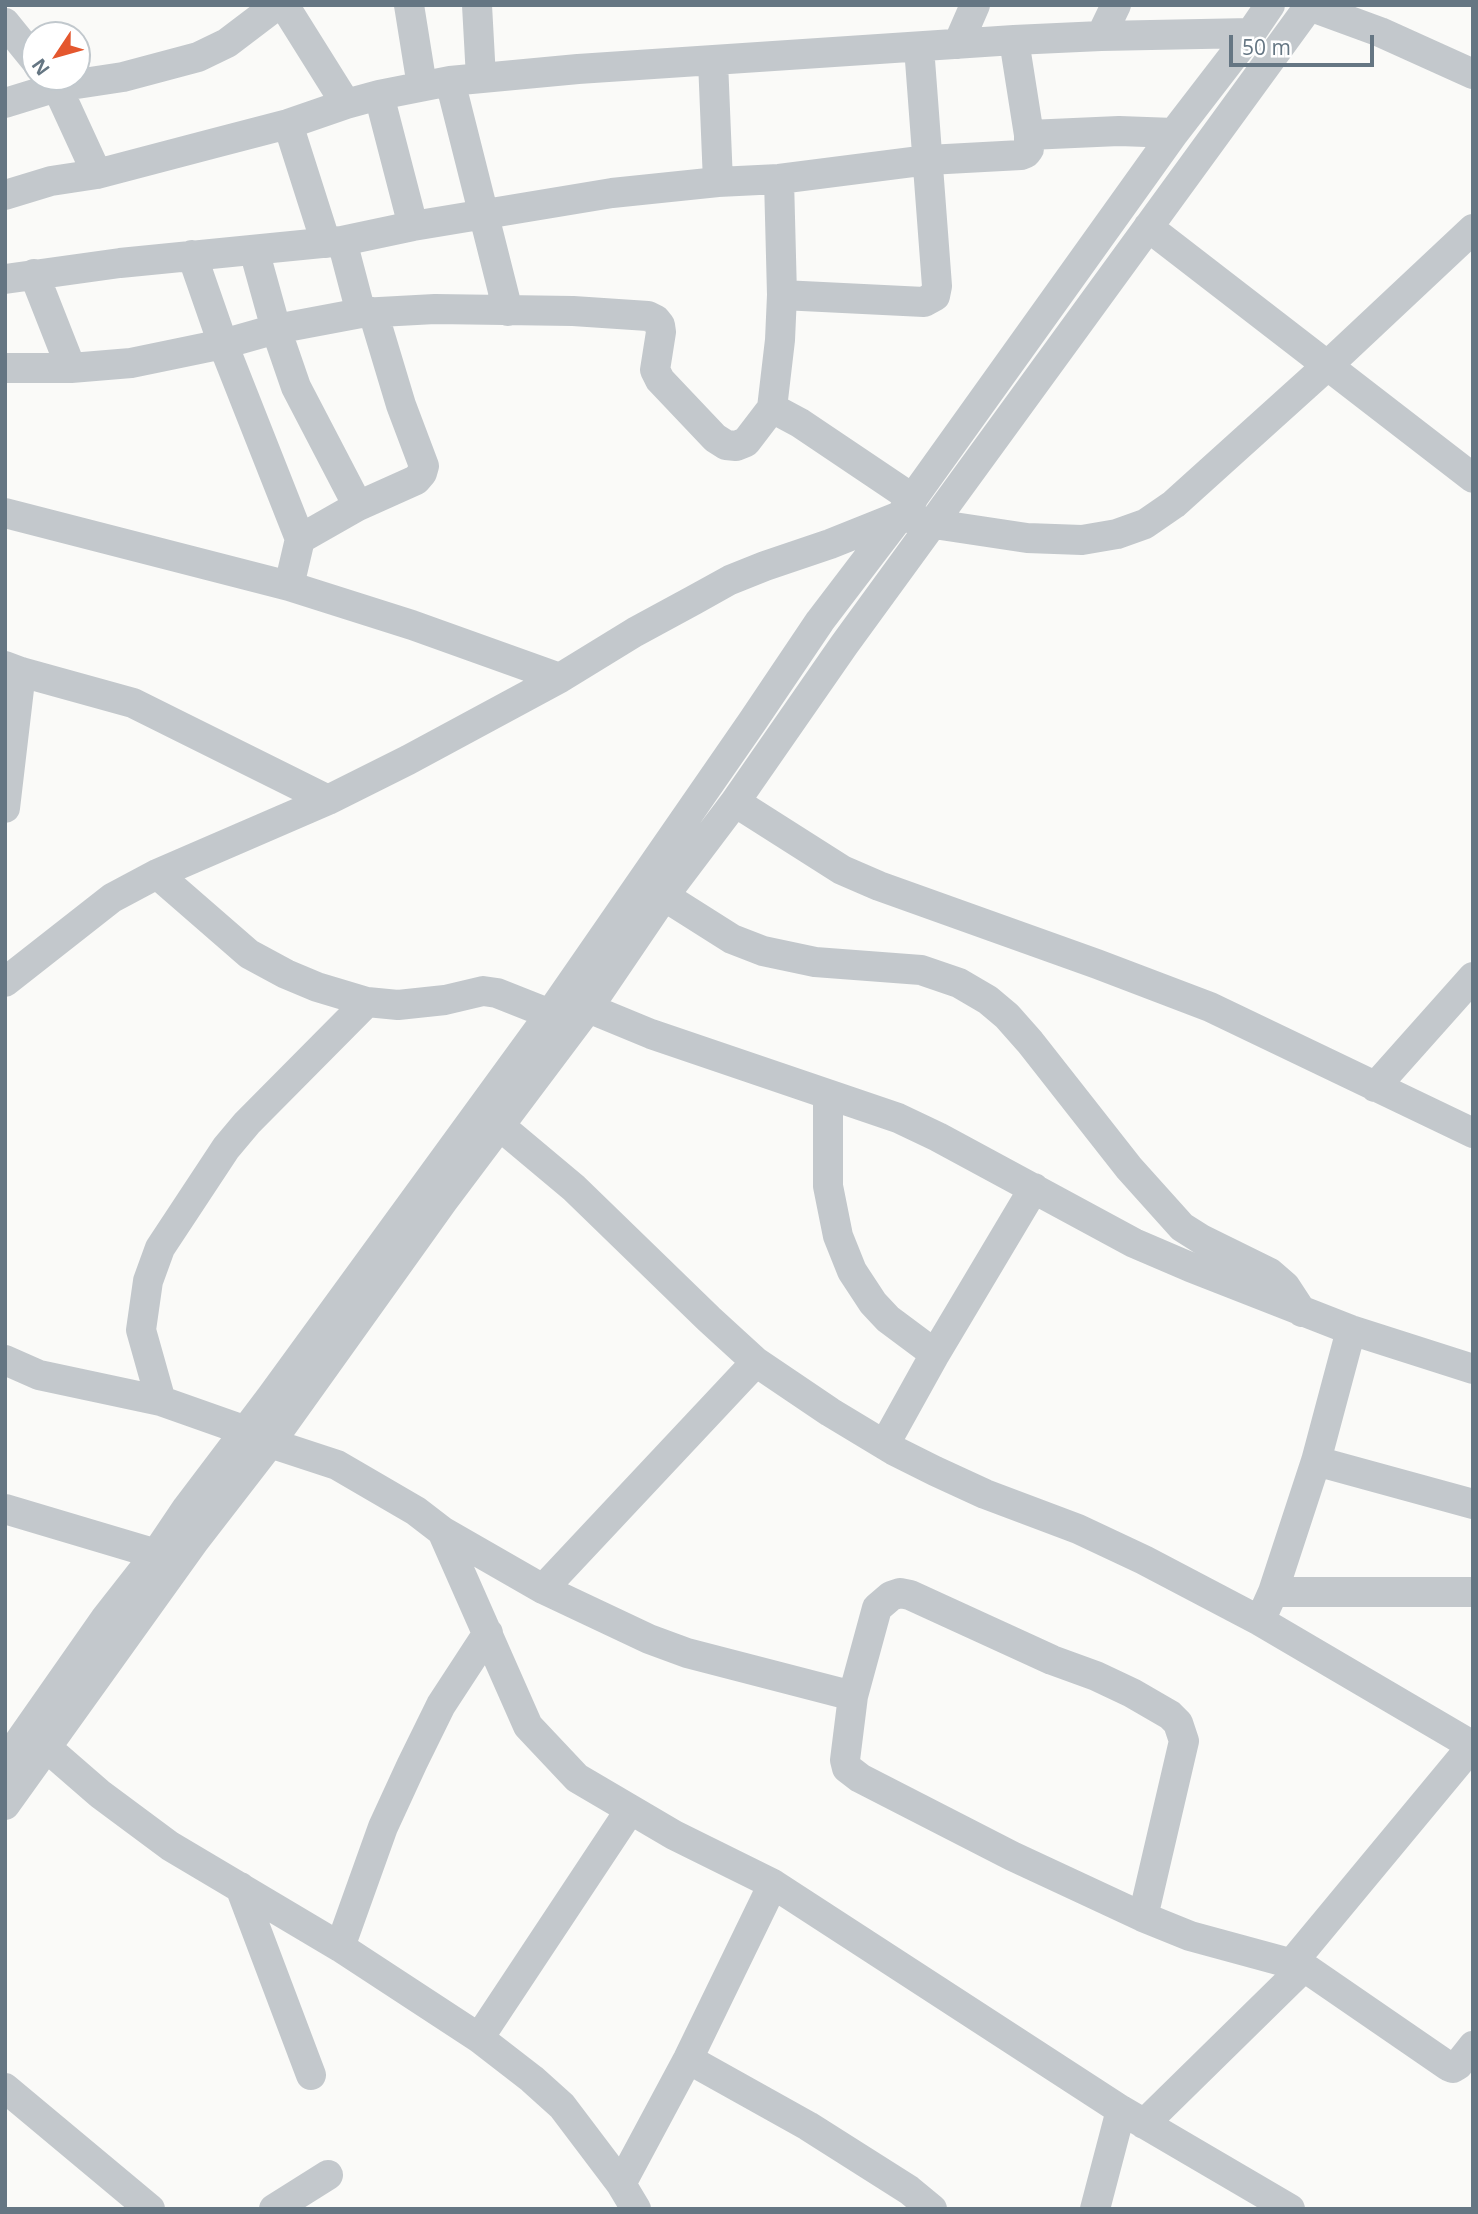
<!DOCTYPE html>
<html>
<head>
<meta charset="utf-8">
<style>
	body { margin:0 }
	#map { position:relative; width:1478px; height:2214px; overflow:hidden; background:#fafaf8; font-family:"Open Sans",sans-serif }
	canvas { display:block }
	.frame { position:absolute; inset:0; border:7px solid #657683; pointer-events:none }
	.north { position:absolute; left:21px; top:21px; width:70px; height:70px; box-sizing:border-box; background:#fff; border:2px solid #c1c8cd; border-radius:50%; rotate:234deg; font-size:19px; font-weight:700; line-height:28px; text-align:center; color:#657683 }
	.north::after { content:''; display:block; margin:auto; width:24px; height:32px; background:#e4572e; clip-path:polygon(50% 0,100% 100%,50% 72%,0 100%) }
	.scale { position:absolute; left:1229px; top:35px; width:145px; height:32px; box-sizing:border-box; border:4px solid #657683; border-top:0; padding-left:9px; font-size:21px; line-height:24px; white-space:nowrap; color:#657683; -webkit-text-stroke:5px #fff; paint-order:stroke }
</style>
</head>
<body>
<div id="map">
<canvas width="1478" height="2214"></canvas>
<div class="frame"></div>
<div class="north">N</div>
<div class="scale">50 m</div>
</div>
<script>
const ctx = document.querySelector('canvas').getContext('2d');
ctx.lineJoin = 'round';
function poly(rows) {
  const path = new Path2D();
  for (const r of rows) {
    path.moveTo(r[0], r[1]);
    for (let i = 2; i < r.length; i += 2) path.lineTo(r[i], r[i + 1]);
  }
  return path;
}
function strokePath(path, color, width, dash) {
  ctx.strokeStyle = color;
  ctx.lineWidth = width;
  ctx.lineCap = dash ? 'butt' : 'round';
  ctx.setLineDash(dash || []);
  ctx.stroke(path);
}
strokePath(poly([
	[284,5,346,104],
	[409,5,422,86],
	[477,5,481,78],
	[1309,6,1380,32,1473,74],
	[5,23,35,60],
	[1101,36,1116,5],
	[958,44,975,5],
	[713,61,718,182],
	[49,77,57,87,97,174],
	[450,81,508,311],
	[379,95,413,226],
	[5,103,57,87,123,77,198,57,227,43,277,5],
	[288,124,326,243],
	[1029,135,1119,131,1174,133],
	[779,179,782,295,780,340,772,408,800,423,913,499],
	[5,195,51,181,97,174,215,143,288,124,346,104,379,95,450,81,578,69,1014,40,1101,36,1251,33],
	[1148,227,1473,478],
	[342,241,361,313],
	[254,250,276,329,296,387,358,506],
	[192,255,223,344,300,539,289,586],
	[34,274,71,368],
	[5,279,120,263,342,241,413,226,612,193,718,182,779,179,928,160,1021,155,1026,153,1029,149,1029,135,1014,40],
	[782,295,924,302,935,296,937,286,919,47],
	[5,368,71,368,131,363,223,344,276,329,361,313,435,309,573,311,648,316,656,320,660,325,661,332,655,370,660,380,715,438,726,445,736,446,746,442,772,408],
	[5,513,289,586,412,625,560,678],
	[300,539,358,506,416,480,422,473,424,466,401,405,373,312],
	[5,666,21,672,133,703,328,800],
	[735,802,842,870,879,886,1097,964,1210,1007,1473,1133],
	[5,808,21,672],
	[157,874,249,954,286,974,317,987,367,1002,398,1005,445,1000,483,991,497,993,550,1014],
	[664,896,732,939,763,951,815,962,921,970,959,983,988,1000,1007,1016,1030,1042,1129,1168,1182,1227,1201,1239,1270,1273,1285,1286,1302,1312],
	[5,982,112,898,157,874,328,800,408,760,560,678,635,632,694,600,730,580,765,566,830,544,900,516,934,524,1027,538,1082,540,1117,534,1145,524,1174,504,1327,366,1473,229],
	[588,1008,651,1034,898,1118,938,1137,1134,1243,1190,1267,1351,1330,1473,1369],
	[1375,1087,1473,977],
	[828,1095,828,1186,838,1236,852,1271,873,1303,888,1319,935,1354],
	[500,1126,574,1188,709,1319,756,1362,830,1412,893,1450,935,1471,985,1494,1078,1529,1144,1560,1260,1621,1473,1746],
	[5,1360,39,1375,161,1401,246,1431,270,1443,337,1465,416,1511,442,1531,528,1726,577,1778,674,1835,773,1884,1121,2110,1290,2209],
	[161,1401,141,1330,148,1281,160,1248,226,1148,247,1123,367,1002],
	[885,1444,935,1354,1034,1188],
	[1316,1461,1473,1504],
	[5,1509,156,1554],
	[442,1531,543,1589,649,1639,687,1653,853,1696,845,1760,847,1768,860,1778,1012,1856,1143,1917,1190,1936,1304,1967,1448,2066,1453,2068,1458,2065,1473,2046],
	[543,1589,756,1362],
	[1273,1592,1473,1592],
	[1260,1621,1273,1592,1316,1461,1351,1330],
	[853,1696,877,1608,891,1596,900,1593,910,1595,1052,1660,1096,1676,1132,1693,1170,1715,1178,1723,1184,1741,1143,1917],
	[47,1748,100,1794,170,1846,340,1947,479,2038,532,2079,562,2106,621,2184,636,2209],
	[5,1762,105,1619,156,1554,187,1508,271,1397,550,1014,752,722,820,621,900,516,1174,133,1251,33,1270,5],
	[5,1805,195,1540,270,1443,443,1201,588,1008,664,896,735,802,844,645,1310,5],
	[240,1887,311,2075],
	[340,1947,383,1827,412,1764,441,1705,488,1633],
	[1292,1963,1472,1746],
	[479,2038,630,1810],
	[688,2059,808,2126,909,2190,932,2209],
	[5,2088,150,2209],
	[1144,2124,1304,1967],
	[621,2184,688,2059,773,1884],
	[274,2209,328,2175],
	[1095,2209,1121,2110]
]), '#c3c8cc', 30);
</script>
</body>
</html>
